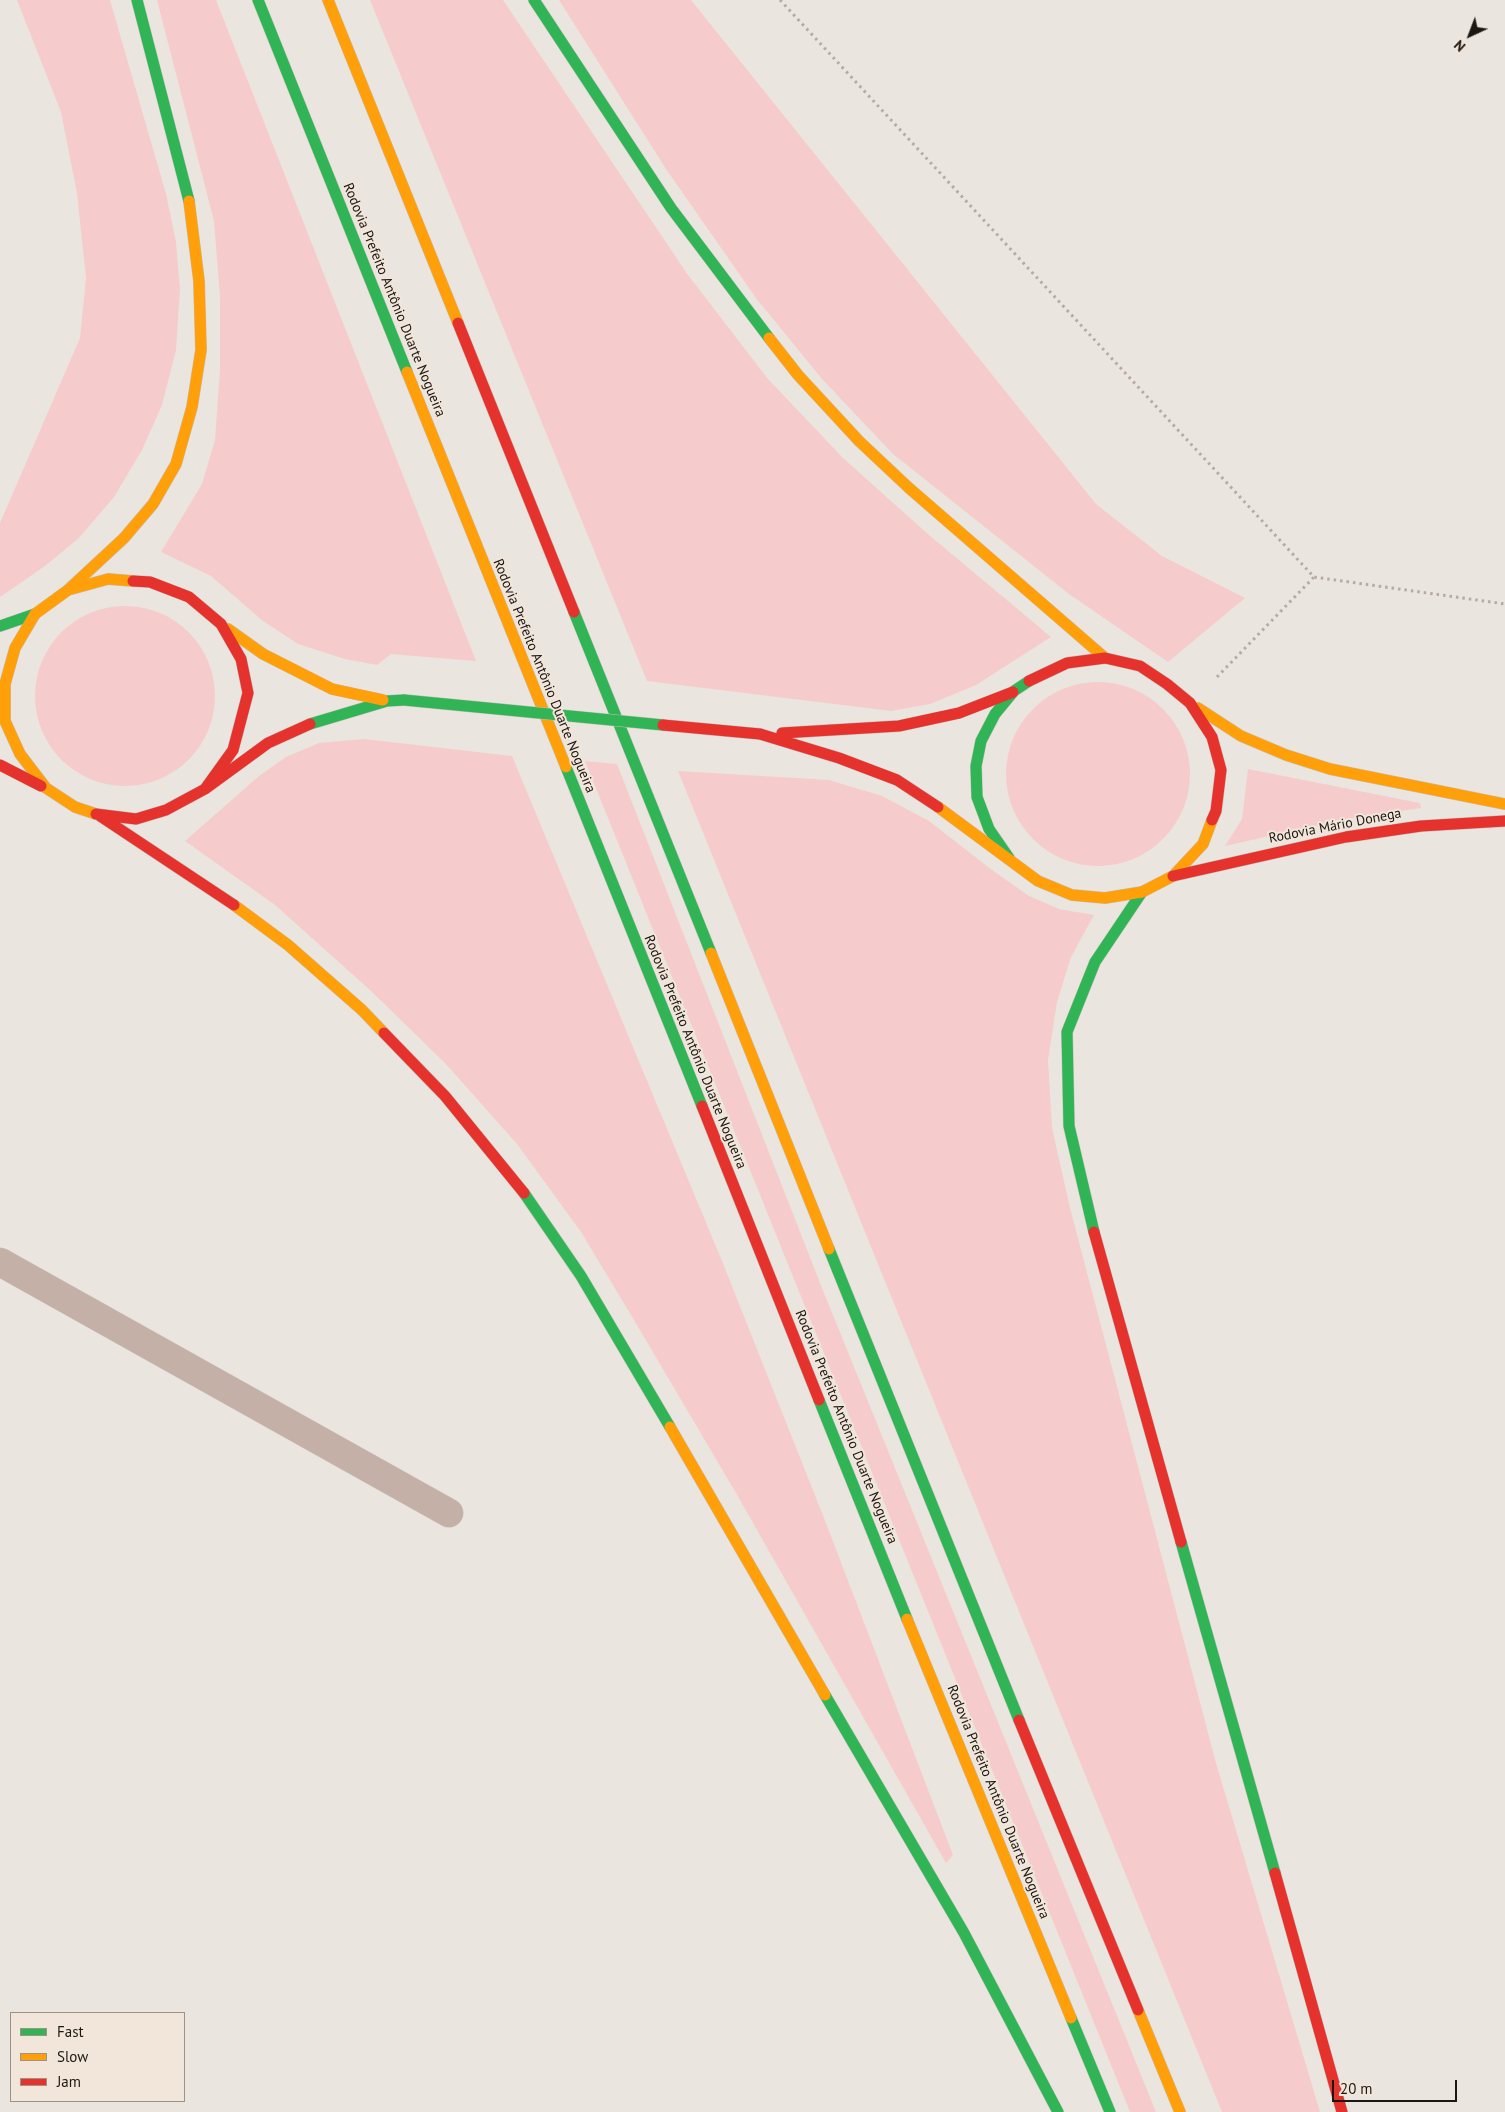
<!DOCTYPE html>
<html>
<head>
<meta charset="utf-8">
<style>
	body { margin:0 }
	#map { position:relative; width:1505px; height:2112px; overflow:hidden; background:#ebe5df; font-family:"PT Sans",sans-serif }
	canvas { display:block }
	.legend { position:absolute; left:10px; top:2012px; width:175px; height:90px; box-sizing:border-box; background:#f1e6d9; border:1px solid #9b938a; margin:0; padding:6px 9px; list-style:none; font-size:15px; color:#1b1713 }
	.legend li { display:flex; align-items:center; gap:10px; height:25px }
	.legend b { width:25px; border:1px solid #9b938a }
	.north { position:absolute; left:1445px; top:10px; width:50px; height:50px; -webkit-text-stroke:4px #f1e6d9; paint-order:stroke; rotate:223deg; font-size:14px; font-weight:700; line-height:20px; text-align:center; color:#1b1713 }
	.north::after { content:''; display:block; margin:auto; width:18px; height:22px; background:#1b1713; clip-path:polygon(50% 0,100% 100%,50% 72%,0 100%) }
	.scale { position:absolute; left:1332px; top:2080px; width:125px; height:22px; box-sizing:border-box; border:2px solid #1b1713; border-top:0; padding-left:6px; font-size:15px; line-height:18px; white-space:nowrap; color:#1b1713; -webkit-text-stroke:4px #f1e6d9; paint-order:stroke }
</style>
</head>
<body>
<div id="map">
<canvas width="1505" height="2112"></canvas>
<ul class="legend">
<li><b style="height:6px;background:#30b455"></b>Fast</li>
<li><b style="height:6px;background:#ff9f0a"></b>Slow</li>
<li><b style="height:6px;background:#e5322d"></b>Jam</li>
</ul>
<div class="north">N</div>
<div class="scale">20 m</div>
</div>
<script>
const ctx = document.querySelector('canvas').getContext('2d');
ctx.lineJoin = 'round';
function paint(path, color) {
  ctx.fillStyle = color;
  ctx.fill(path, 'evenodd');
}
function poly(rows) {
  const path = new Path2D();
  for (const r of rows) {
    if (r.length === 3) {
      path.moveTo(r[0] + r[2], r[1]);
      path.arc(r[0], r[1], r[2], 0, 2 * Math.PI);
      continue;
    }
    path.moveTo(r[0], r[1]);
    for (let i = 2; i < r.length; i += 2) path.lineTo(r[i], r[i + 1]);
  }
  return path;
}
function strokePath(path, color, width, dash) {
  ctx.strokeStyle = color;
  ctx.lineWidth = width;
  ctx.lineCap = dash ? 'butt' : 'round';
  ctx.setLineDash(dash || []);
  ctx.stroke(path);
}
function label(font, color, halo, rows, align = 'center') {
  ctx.font = font + ' "PT Sans",sans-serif';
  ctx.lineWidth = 4;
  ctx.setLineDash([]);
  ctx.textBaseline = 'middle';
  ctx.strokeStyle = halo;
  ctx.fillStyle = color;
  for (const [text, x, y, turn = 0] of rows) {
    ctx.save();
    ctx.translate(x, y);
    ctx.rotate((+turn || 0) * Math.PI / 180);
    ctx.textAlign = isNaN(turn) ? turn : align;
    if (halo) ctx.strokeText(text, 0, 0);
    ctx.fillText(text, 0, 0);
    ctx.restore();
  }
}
paint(poly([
	[17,0,110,0,166,194,176,242,180,289,176,350,162,405,142,450,114,497,79,538,45,566,0,597,0,523,80,338,86,278,77,193,61,112],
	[157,0,216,0,476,661,391,654,377,665,345,659,298,644,263,621,211,576,161,552,202,484,215,440,220,370,220,297,214,221],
	[370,0,503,0,688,275,768,379,843,458,929,535,1051,637,976,685,930,704,891,711,647,681],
	[559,0,691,0,1096,504,1162,556,1245,598,1168,662,1069,594,893,454,822,379,756,298,666,169],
	[125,696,90],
	[1098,774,92],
	[364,739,512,756,722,1261,824,1518,953,1855,946,1863,736,1493,631,1315,581,1232,517,1144,445,1063,370,990,275,905,185,841,259,776,286,757,319,743],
	[585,761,617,764,822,1288,1156,2112,1130,2112],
	[1248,769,1420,803,1421,808,1340,820,1225,846,1242,819],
	[678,771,829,780,882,796,929,821,992,870,1029,896,1059,909,1094,915,1071,957,1057,1002,1048,1060,1052,1128,1070,1208,1216,1763,1320,2112,1222,2112]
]), '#f5cccb');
const street = poly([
	[0,1262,449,1513]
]);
const fast = poly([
	[137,0,189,201],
	[258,0,407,372],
	[534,0,671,208,769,338],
	[574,612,711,953],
	[0,626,35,614],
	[310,724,387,701,404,700],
	[566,767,702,1106],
	[1009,858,989,829,977,797,976,766,981,741,995,714,1014,691,1029,681],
	[524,1193,581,1276,670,1427],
	[1094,1232,1069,1126,1067,1032,1095,962,1142,892],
	[829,1249,1019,1720],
	[819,1400,907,1619],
	[1181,1542,1275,1873],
	[825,1695,964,1933,1058,2112],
	[1071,2018,1110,2112]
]);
const slow = poly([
	[328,0,458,323],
	[769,338,798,375,859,441,909,488,1105,658],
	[407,372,566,767],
	[68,590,124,538,153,504,176,464,192,407,201,350,199,281,189,201],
	[228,629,263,654,332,689,383,700],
	[1198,708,1241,736,1286,755,1330,769,1505,804],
	[938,807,1038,881,1072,895,1105,898,1142,892,1173,876,1203,844,1212,820],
	[96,814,75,807,46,788,20,754,5,721,5,684,15,648,35,614,68,590,108,579,133,581],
	[234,905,288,945,362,1010,384,1033],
	[711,953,829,1249],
	[670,1427,825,1695],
	[907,1619,1071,2018],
	[1138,2010,1180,2112]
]);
const jam = poly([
	[458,323,574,612],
	[133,581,150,582,189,597,221,624,241,659,248,693,233,750,205,789],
	[1029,681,1067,663,1105,658,1140,666,1167,684,1190,703,1212,737,1221,770,1216,811,1212,820],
	[782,733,899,726,959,713,1013,692],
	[760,734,839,758,897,780,938,807],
	[0,765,41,786],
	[96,814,136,819,166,810,205,789,268,743,310,724],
	[100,816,234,905],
	[1173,876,1346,837,1421,826,1505,821],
	[384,1033,445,1096,524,1193],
	[702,1106,819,1400],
	[1094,1232,1181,1542],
	[1019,1720,1138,2010],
	[1275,1873,1342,2112]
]);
strokePath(street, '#c5c0bb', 29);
strokePath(fast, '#c5c0bb', 12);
strokePath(slow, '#c5c0bb', 12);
strokePath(jam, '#c5c0bb', 12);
strokePath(poly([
	[780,0,1314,577,1505,604],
	[1217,677,1314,577]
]), '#b6aaa3', 3, [2.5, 4]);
strokePath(street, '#c4b0a7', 28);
strokePath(fast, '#30b455', 11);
strokePath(slow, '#ff9f0a', 11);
strokePath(jam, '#e5322d', 11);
const fastBridge = poly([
	[404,700,663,725]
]);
const jamBridge = poly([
	[663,725,760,734]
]);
strokePath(fastBridge, '#c5c0bb', 12, []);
strokePath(jamBridge, '#c5c0bb', 12, []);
strokePath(fastBridge, '#30b455', 11);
strokePath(jamBridge, '#e5322d', 11);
label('14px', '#1b1713', '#f1e6d9', [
	["Rodovia Prefeito Antônio Duarte Nogueira",394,300,68],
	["Rodovia Prefeito Antônio Duarte Nogueira",544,676,68],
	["Rodovia Mário Donega",1335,826,-11],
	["Rodovia Prefeito Antônio Duarte Nogueira",695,1052,68],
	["Rodovia Prefeito Antônio Duarte Nogueira",846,1427,68],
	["Rodovia Prefeito Antônio Duarte Nogueira",998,1802,68]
]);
</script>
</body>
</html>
